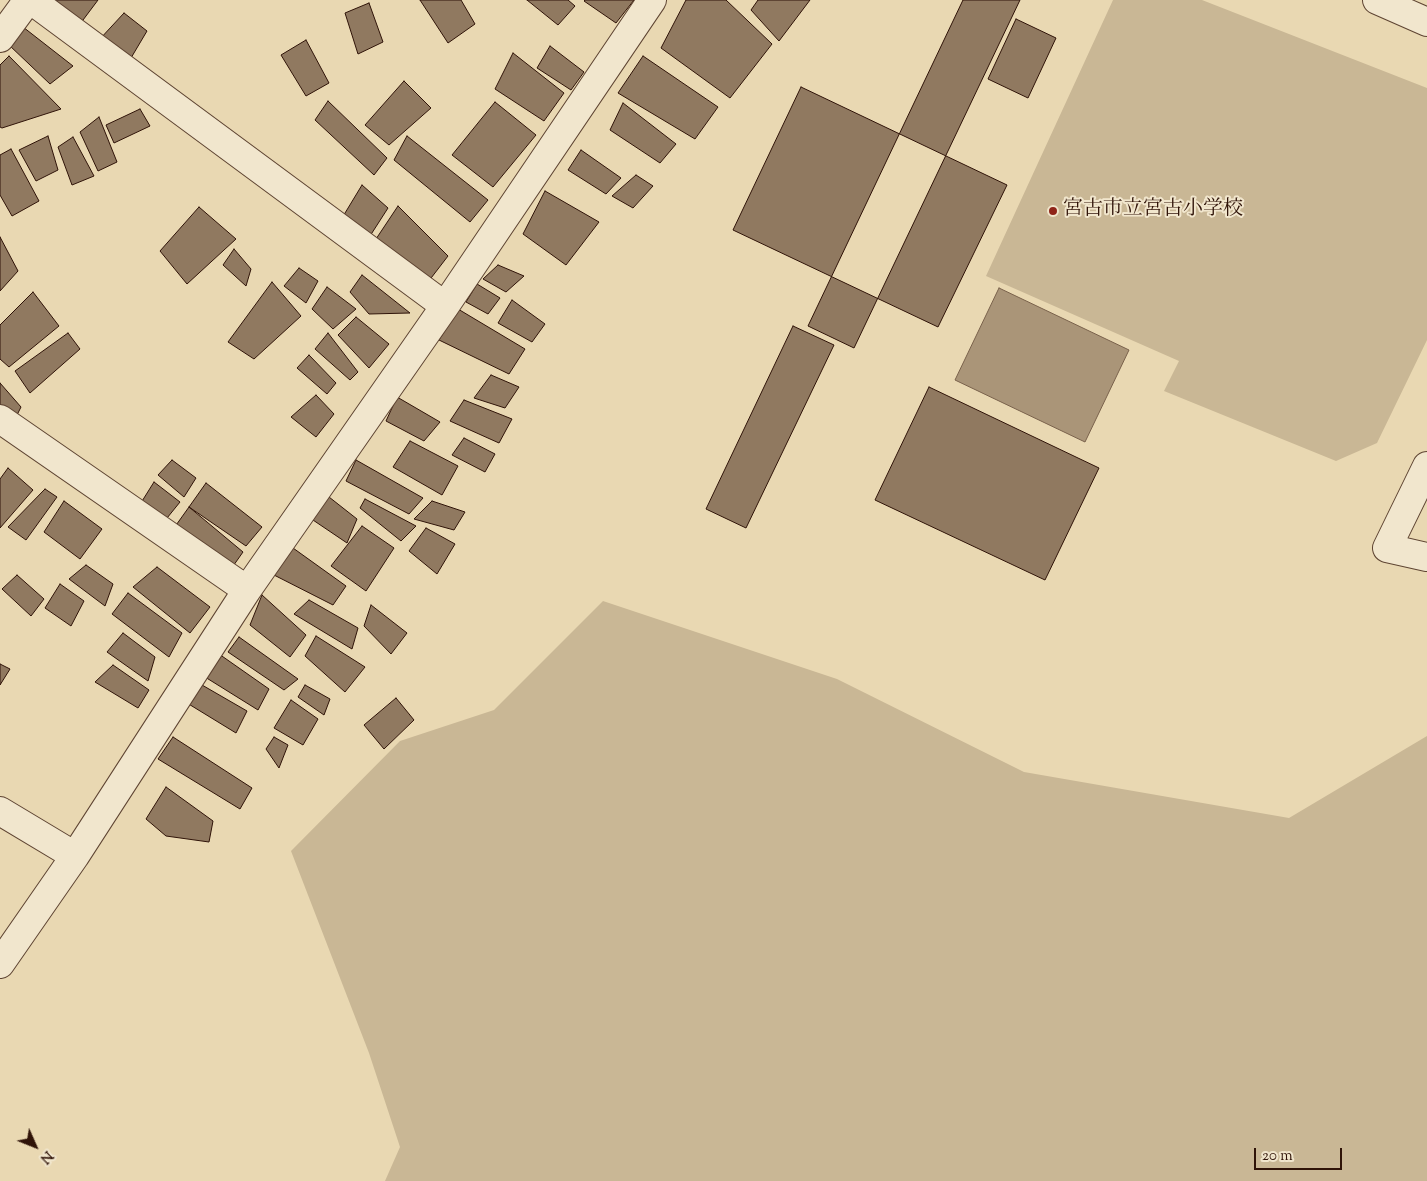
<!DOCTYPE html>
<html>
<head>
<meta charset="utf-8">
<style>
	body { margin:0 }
	#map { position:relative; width:1427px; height:1181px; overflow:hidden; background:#e9d8b2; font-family:"Sorts Mill Goudy",serif }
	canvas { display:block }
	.north { position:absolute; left:10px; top:1121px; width:50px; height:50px; -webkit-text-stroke:4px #f1e6cd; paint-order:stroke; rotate:134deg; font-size:14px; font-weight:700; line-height:20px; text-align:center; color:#2f1308 }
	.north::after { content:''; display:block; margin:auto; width:18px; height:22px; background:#2f1308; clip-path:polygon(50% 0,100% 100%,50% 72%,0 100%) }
	.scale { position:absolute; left:1254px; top:1148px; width:88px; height:22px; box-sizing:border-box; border:2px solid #2f1308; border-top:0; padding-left:6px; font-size:15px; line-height:18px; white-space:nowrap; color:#2f1308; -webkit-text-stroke:4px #f1e6cd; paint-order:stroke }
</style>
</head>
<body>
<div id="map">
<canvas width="1427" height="1181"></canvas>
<div class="north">N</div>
<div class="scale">20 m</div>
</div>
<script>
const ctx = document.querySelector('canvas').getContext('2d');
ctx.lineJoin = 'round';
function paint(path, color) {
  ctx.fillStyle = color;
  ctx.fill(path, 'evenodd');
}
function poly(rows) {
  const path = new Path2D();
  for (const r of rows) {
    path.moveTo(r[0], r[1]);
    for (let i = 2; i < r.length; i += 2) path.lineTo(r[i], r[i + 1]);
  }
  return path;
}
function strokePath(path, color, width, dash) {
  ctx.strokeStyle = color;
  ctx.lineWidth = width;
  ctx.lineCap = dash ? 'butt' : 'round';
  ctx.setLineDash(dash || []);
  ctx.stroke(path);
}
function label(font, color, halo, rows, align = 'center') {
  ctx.font = font + ' "Sorts Mill Goudy","Noto Serif JP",serif';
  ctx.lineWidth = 4;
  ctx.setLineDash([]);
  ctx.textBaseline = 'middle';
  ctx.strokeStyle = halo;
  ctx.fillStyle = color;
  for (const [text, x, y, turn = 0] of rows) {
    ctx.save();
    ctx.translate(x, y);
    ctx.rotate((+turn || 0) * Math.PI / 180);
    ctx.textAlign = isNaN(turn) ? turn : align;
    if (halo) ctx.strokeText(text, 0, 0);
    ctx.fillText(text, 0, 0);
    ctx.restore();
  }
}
paint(poly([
	[1113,0,1202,0,1427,88,1427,340,1377,443,1336,461,1164,391,1179,361,986,276],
	[603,601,837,679,1024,772,1289,818,1427,736,1427,1181,385,1181,400,1147,369,1053,291,851,400,741,494,710]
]), '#c9b795');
const water = poly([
	[999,288,1129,350,1085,442,955,380,999,288]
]);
paint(water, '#aa9578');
strokePath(water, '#79614b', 1);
const building = poly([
	[46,0,98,0,80,24,46,0],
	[420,0,461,0,475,24,448,43,420,0],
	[527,0,568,0,575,6,558,25,527,0],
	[585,0,634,0,616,23,584,1,585,0],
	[686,0,726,0,772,44,730,98,661,48,686,0],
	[758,0,810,0,779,41,751,10,758,0],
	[963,0,1020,0,854,348,808,326,963,0],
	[369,3,383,42,358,54,345,13,369,3],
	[124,13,147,31,128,63,99,40,124,13],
	[1016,19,1056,38,1028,98,988,79,1016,19],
	[23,27,73,66,50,84,9,45,23,27],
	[306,40,329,83,306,96,281,55,306,40],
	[550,46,584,72,571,90,537,68,550,46],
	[513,53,564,93,544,121,495,89,513,53],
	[9,56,61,109,2,128,0,127,0,65,9,56],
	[643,56,718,107,695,139,618,93,643,56],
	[404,81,431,108,389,145,365,125,404,81],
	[801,87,1007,185,938,327,733,230,801,87],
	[328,101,387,158,374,175,315,120,328,101],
	[495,102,536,135,493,187,452,155,495,102],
	[623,103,676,144,660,163,610,130,623,103],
	[140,109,150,126,114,143,106,125,140,109],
	[99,117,117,162,98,171,80,132,99,117],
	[48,136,58,170,36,181,19,150,48,136],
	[407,136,488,200,470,222,394,160,407,136],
	[73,137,94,176,72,185,58,147,73,137],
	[11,149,39,201,12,216,0,195,0,155,11,149],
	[581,150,621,178,606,194,568,170,581,150],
	[636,175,653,186,633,208,612,196,636,175],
	[362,185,388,208,370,236,342,218,362,185],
	[545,191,599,222,566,265,523,234,545,191],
	[398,206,448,256,428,282,374,242,398,206],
	[199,207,236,239,187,284,160,251,199,207],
	[0,237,18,271,0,291,0,237],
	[234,249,251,269,246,286,223,265,234,249],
	[498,265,524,276,506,292,483,279,498,265],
	[299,268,318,281,306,303,284,286,299,268],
	[362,275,410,313,369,314,350,292,362,275],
	[272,282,301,316,254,359,228,342,272,282],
	[477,284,500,298,488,314,466,302,477,284],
	[327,287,356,309,333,329,312,309,327,287],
	[33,292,59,326,9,367,0,359,0,325,33,292],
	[512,300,545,324,532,342,498,323,512,300],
	[458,309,525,349,509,374,439,340,458,309],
	[356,317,389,344,369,368,338,335,356,317],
	[793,326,834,345,746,528,706,509,793,326],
	[68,333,80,349,30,393,15,371,68,333],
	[328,333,358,372,350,380,315,349,328,333],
	[309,355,336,383,327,394,297,368,309,355],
	[491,375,519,387,505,408,474,398,491,375],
	[0,383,21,407,15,419,0,410,0,383],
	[929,387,1099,468,1045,580,875,500,929,387],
	[316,395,334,414,316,437,291,417,316,395],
	[397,397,440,422,424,441,386,421,397,397],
	[464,400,512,419,499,443,450,421,464,400],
	[464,438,495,454,485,472,452,455,464,438],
	[410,441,458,466,442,495,393,467,410,441],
	[172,460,196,478,184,497,158,475,172,460],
	[356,460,423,498,409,514,346,481,356,460],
	[8,468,33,490,0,528,0,479,8,468],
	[154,482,180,502,163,523,139,506,154,482],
	[206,483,262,527,246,546,189,507,206,483],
	[45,489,57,497,26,540,8,527,45,489],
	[329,497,357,519,347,543,310,518,329,497],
	[365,499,416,526,401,541,360,508,365,499],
	[64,501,102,529,80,559,44,532,64,501],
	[432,501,465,512,454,530,414,519,432,501],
	[189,507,243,552,231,569,174,528,189,507],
	[362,526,394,548,366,591,331,566,362,526],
	[426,528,455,544,437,574,409,551,426,528],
	[293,548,346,586,333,605,272,574,293,548],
	[86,565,113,584,105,606,69,579,86,565],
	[157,567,210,607,190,633,133,587,157,567],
	[17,575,44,599,31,616,2,589,17,575],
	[60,584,84,601,71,626,45,608,60,584],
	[128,593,182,633,169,657,112,614,128,593],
	[262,595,306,635,290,657,250,625,262,595],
	[309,600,358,628,352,649,294,614,309,600],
	[371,605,407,633,391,654,364,626,371,605],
	[123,633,155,657,148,681,107,652,123,633],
	[316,636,365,667,345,692,305,656,316,636],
	[239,637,298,679,284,690,228,652,239,637],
	[219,654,269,689,258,710,205,677,219,654],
	[0,664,10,669,0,685,0,664],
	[113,665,149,690,138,708,95,682,113,665],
	[202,685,247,711,236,733,187,703,202,685],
	[305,685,330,699,324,715,298,697,305,685],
	[396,698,414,720,384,749,364,725,396,698],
	[291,700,318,719,303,745,274,728,291,700],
	[173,737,252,788,240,809,158,759,173,737],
	[274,737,288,745,279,768,266,749,274,737],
	[166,787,213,821,209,842,166,836,146,819,166,787]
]);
paint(building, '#907960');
strokePath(building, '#2f1308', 1);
const minor = poly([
	[31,0,445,306],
	[1377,0,1427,22],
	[0,38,28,0],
	[0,419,247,590],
	[1427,466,1387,548,1427,557],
	[0,811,75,856],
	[0,964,75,856,247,590,445,306,652,0]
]);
strokePath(minor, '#5e4432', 30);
strokePath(minor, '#f1e6cd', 28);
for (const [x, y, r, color] of [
	[1053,211,5,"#8f2418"]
]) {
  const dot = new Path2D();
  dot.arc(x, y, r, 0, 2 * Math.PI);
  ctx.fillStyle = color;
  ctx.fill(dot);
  strokePath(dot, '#f1e6cd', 2);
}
label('20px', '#2f1308', '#f1e6cd', [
	["宮古市立宮古小学校",1063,211]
], 'left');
</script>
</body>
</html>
